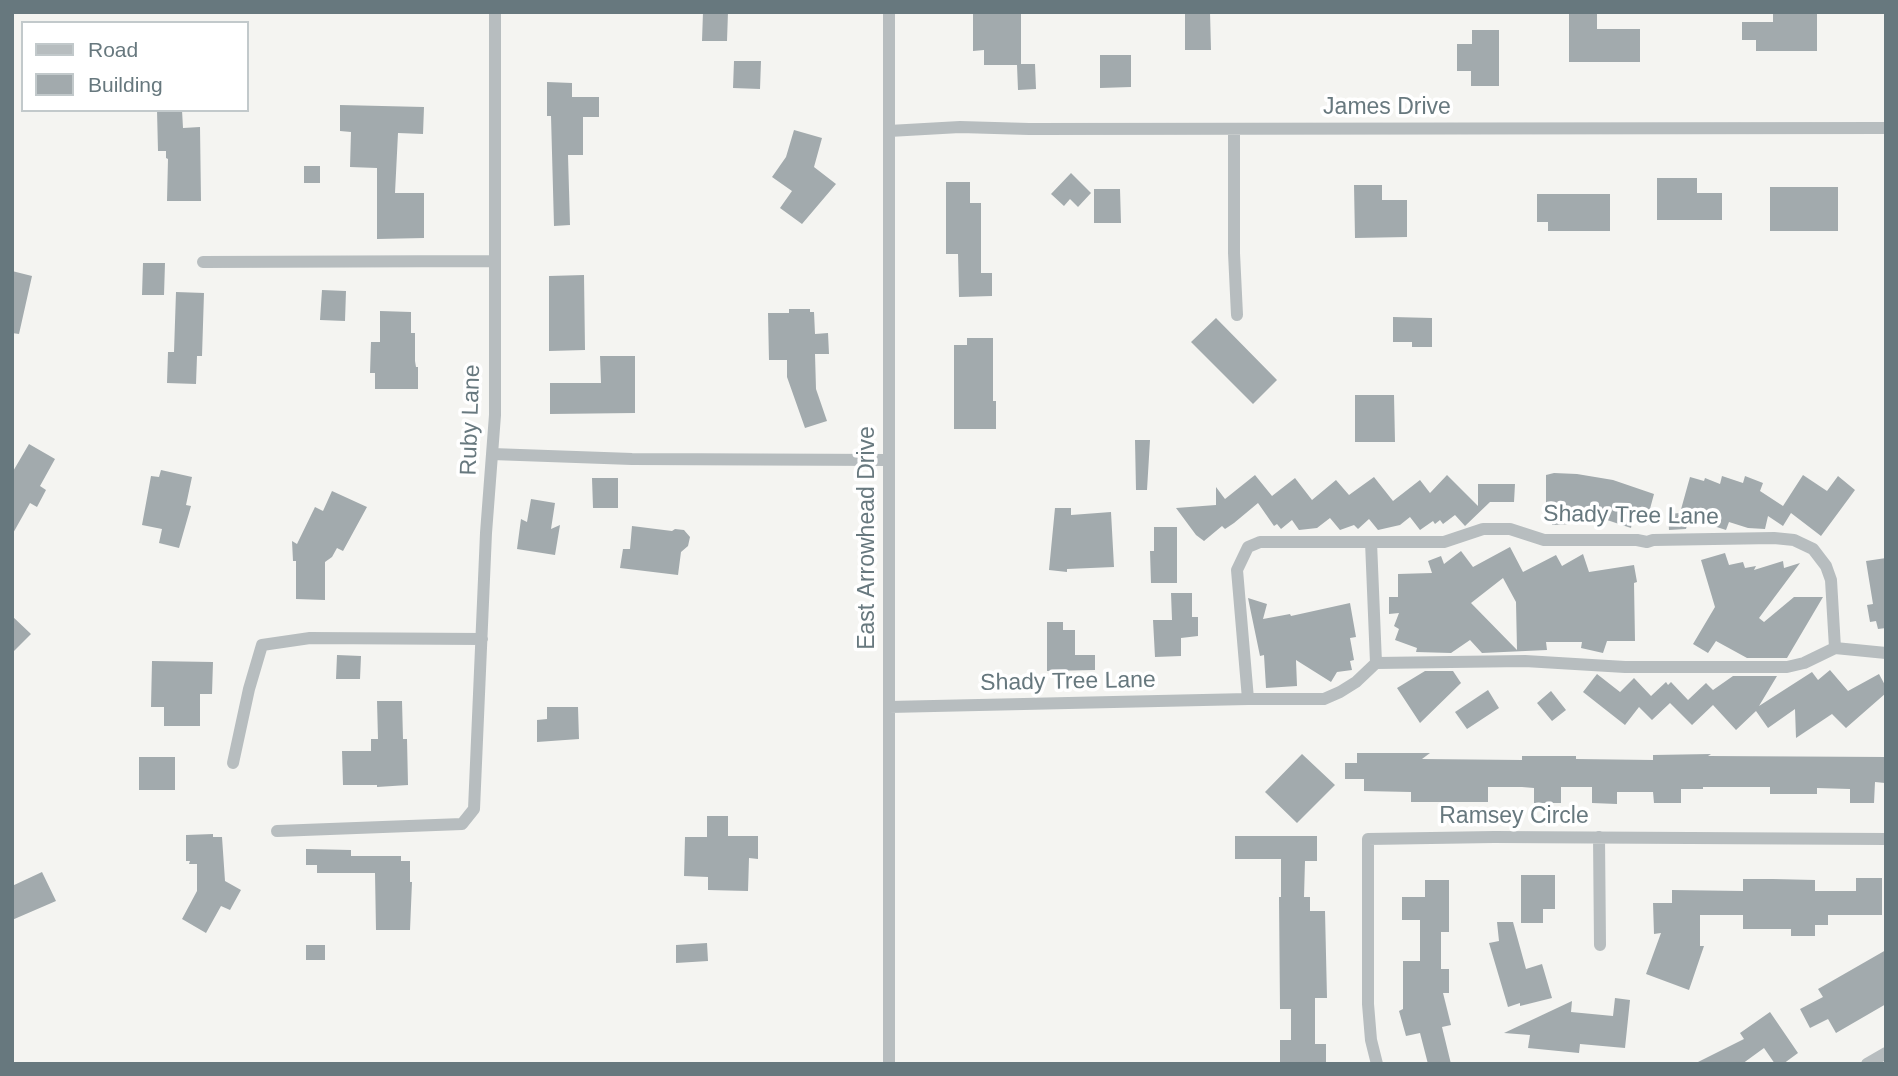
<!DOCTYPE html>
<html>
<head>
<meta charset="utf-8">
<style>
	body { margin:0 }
	#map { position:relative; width:1898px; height:1076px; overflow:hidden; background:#f4f4f1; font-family:Arial,sans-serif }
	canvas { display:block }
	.frame { position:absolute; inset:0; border:14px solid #67787e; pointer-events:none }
	.legend { position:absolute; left:21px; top:21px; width:228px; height:91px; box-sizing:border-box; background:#fff; border:2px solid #c2c9cb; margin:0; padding:9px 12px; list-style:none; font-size:21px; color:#67787e }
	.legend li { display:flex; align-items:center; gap:14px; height:35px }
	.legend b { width:35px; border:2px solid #c2c9cb }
</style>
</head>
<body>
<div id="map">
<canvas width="1898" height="1076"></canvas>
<div class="frame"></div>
<ul class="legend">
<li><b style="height:9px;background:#b7bdbf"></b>Road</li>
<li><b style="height:19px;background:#a2aaad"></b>Building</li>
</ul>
</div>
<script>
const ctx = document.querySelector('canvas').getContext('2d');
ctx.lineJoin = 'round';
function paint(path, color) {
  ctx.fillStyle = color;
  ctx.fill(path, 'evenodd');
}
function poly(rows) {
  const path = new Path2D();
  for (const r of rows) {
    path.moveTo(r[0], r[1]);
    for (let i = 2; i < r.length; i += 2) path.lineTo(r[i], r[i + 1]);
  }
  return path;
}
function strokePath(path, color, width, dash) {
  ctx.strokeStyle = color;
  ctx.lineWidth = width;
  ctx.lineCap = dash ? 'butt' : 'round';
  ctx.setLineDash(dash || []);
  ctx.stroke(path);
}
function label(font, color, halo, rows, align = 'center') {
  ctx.font = font + ' Arial,sans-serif';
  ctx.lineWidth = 7;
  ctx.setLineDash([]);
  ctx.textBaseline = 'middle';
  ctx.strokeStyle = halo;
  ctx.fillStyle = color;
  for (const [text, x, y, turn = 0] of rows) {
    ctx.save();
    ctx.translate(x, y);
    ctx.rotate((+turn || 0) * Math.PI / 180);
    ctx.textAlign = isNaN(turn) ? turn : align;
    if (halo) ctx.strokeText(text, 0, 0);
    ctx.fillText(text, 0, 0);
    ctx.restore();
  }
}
paint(poly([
	[703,12,728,12,727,41,702,41],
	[973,12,1021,12,1021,64,1035,64,1036,89,1018,90,1017,65,984,65,984,50,973,51],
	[1185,12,1210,12,1211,50,1185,50],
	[1773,12,1817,12,1817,51,1756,51,1756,40,1742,40,1742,22,1773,22],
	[1569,14,1597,14,1597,29,1640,29,1640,62,1569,62],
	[1472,30,1499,30,1499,86,1471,86,1471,71,1457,71,1457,44,1472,44],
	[1100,55,1131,55,1131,87,1100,88],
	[734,61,761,61,760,89,733,88],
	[547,82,572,83,572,97,599,97,599,117,583,117,583,155,568,155,570,225,554,226,551,116,547,116],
	[340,105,424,107,423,134,398,133,395,193,424,193,424,238,377,239,377,168,350,167,351,132,340,131],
	[157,110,182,110,183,128,200,127,201,201,167,201,168,159,166,158,166,151,158,151],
	[794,130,822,138,814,167,836,184,802,224,780,208,792,191,772,177,786,157],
	[304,166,320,166,320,183,304,183],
	[1071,173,1091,193,1078,207,1070,199,1064,206,1051,194],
	[1657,178,1697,178,1697,193,1722,193,1722,220,1657,220],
	[946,182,970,182,970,203,981,203,981,273,992,273,992,296,959,297,958,254,946,254],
	[1354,185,1382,185,1382,200,1407,200,1407,237,1355,238],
	[1770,187,1838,187,1838,231,1770,231],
	[1094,189,1120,189,1121,223,1094,223],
	[1537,194,1610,194,1610,231,1548,231,1548,222,1537,222],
	[143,263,165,263,164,295,142,295],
	[12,271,32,276,19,334,12,333],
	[584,275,585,350,549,351,549,276],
	[322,290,346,291,345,321,320,320],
	[176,292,204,293,202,356,197,356,196,384,167,383,168,352,174,352],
	[789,309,810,309,810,312,814,312,815,334,828,333,829,354,815,354,816,389,827,421,805,428,787,377,787,360,769,360,768,313,789,313],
	[380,311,411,312,411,333,415,333,415,361,416,367,418,367,418,389,375,389,375,373,370,373,371,342,380,342],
	[1393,317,1432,318,1432,347,1412,347,1412,342,1393,342],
	[1216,318,1277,380,1253,404,1191,342],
	[967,338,993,338,993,401,996,401,996,429,954,429,954,345,967,345],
	[600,356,635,356,635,413,550,414,550,383,601,383],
	[1355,395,1394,395,1395,442,1355,442],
	[1135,440,1150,440,1147,490,1136,490],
	[29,444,55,459,40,486,46,490,37,507,30,503,12,535,12,473],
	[161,470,192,477,186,505,191,506,179,548,159,543,162,529,142,525,151,476,159,477],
	[1554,473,1577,474,1613,480,1654,494,1647,520,1633,516,1631,528,1589,514,1587,522,1570,518,1572,524,1552,525,1552,510,1546,508,1546,475],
	[1255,475,1272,496,1295,478,1312,500,1336,480,1349,495,1374,477,1393,501,1420,480,1430,493,1447,475,1478,506,1478,484,1515,484,1514,502,1490,502,1465,526,1455,515,1443,524,1440,520,1435,524,1433,521,1420,530,1410,517,1400,525,1378,530,1369,519,1358,529,1354,525,1340,530,1330,518,1317,528,1299,530,1292,520,1281,529,1277,524,1274,526,1258,503,1234,523,1225,529,1222,526,1204,541,1196,535,1176,508,1216,505,1216,487,1225,499],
	[1803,475,1827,491,1838,476,1855,490,1821,536,1791,513,1783,526,1768,516,1765,529,1748,528,1729,522,1726,530,1689,518,1686,529,1669,530,1668,514,1680,513,1690,477,1704,481,1705,478,1720,484,1722,476,1743,483,1745,476,1763,483,1760,491,1783,506],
	[592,478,618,478,618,508,593,508],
	[332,491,367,507,343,551,337,548,332,557,325,562,325,600,296,599,296,561,293,561,292,541,297,544,315,507,323,511],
	[531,499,555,503,551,529,560,525,555,555,517,549,521,519,527,522],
	[1055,508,1071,508,1071,515,1111,512,1114,567,1067,569,1067,572,1049,570],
	[632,526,672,531,675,529,684,530,690,537,688,546,681,552,678,575,620,568,623,549,630,549],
	[1154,527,1177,527,1177,583,1151,583,1150,551,1154,551],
	[1510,547,1523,572,1556,555,1562,566,1583,554,1589,572,1634,565,1637,582,1634,583,1635,641,1607,641,1603,653,1581,648,1582,642,1546,642,1547,650,1482,653,1470,640,1451,653,1416,652,1417,648,1395,640,1399,629,1394,626,1399,613,1389,614,1389,597,1398,597,1398,574,1432,573,1428,561,1441,556,1444,564,1461,551,1473,567],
	[1503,578,1516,602,1517,650,1471,603],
	[1725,553,1729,565,1743,562,1745,568,1756,566,1754,570,1783,561,1784,568,1800,563,1759,618,1764,622,1794,597,1823,597,1787,658,1747,658,1716,641,1708,653,1693,644,1715,607,1701,560],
	[1886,558,1886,628,1878,629,1876,621,1870,622,1867,605,1873,604,1866,561],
	[1171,593,1192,593,1192,617,1198,617,1198,636,1181,638,1181,656,1155,657,1153,620,1172,620],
	[1248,598,1267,604,1263,619,1290,614,1291,616,1350,603,1356,637,1350,638,1354,660,1350,661,1352,670,1337,672,1331,682,1296,660,1297,686,1266,688,1264,655,1260,656],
	[12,616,31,634,12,653],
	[1047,622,1063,622,1063,630,1075,630,1075,655,1095,655,1095,670,1047,671],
	[337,655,361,656,360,679,336,679],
	[152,661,213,662,212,694,200,694,200,726,164,726,164,707,151,707],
	[1830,670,1848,691,1879,674,1886,687,1886,693,1846,728,1832,714,1796,738,1795,709,1768,728,1756,711,1736,730,1713,705,1692,725,1670,703,1652,720,1639,707,1625,725,1583,692,1597,674,1620,692,1634,678,1651,696,1666,682,1668,685,1671,682,1688,700,1706,683,1713,690,1733,676,1777,676,1759,706,1812,672,1818,680],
	[1425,671,1453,671,1461,683,1420,723,1397,688],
	[1488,690,1499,708,1467,729,1455,712],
	[1551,691,1566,710,1552,721,1537,703],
	[377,701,402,701,403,739,407,739,408,785,377,787,377,785,343,785,342,751,371,751,371,739,378,739],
	[547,707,578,707,579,739,537,742,537,720,547,719],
	[1357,753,1430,753,1422,759,1522,760,1522,756,1576,756,1576,759,1653,760,1653,755,1711,754,1708,756,1886,757,1885,783,1875,782,1874,803,1850,803,1850,789,1817,788,1817,794,1770,794,1770,787,1703,787,1703,789,1681,789,1681,803,1654,803,1653,792,1617,792,1617,804,1592,803,1592,787,1561,787,1561,803,1534,803,1534,788,1522,787,1488,787,1488,802,1411,802,1411,792,1364,791,1364,779,1345,779,1345,763,1357,763],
	[1302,754,1335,785,1297,823,1265,792],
	[139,757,175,757,175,790,139,790],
	[707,816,728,816,728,836,758,836,758,859,749,858,748,891,708,890,708,877,684,876,685,837,707,837],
	[213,834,213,837,222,837,225,881,241,890,230,910,221,906,206,933,182,919,197,891,197,864,189,864,190,861,186,861,186,835],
	[1235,836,1317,836,1317,861,1305,861,1304,897,1310,897,1310,911,1325,911,1327,998,1315,998,1315,1044,1326,1044,1326,1064,1280,1064,1280,1040,1291,1040,1291,1009,1280,1009,1279,897,1281,897,1281,859,1235,859],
	[306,849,351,850,351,856,401,856,401,861,410,861,410,882,412,882,410,930,376,930,375,873,317,873,317,865,306,865],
	[42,872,56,901,12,920,12,886],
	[1521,875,1555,875,1555,909,1543,909,1543,923,1521,923],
	[1856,878,1882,878,1882,915,1828,915,1828,925,1815,925,1815,936,1791,936,1791,929,1743,929,1743,915,1700,915,1700,946,1704,946,1689,990,1646,974,1661,933,1654,934,1653,903,1672,903,1672,890,1743,891,1743,879,1773,879,1815,880,1815,891,1856,891],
	[1425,880,1449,880,1449,932,1441,932,1441,969,1449,969,1449,993,1443,993,1451,1025,1442,1027,1451,1064,1428,1064,1420,1033,1406,1036,1399,1011,1403,1009,1403,961,1420,961,1420,920,1402,920,1402,897,1425,897],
	[1497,922,1513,922,1526,969,1542,964,1552,998,1520,1006,1520,1003,1508,1007,1489,943,1499,941],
	[707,943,708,961,676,963,676,945],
	[306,945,325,945,325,960,306,960],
	[1886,950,1886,1004,1836,1033,1828,1019,1810,1028,1800,1009,1823,997,1818,989],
	[1615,998,1630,1000,1625,1048,1580,1044,1579,1053,1528,1048,1530,1035,1504,1033,1572,1001,1571,1012,1613,1016],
	[1770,1012,1798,1053,1783,1064,1775,1064,1764,1048,1742,1064,1694,1064,1744,1039,1740,1033]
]), '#a2aaad');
strokePath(poly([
	[889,12,889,1064],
	[1234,129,1234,253,1237,315],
	[889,131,960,127,1029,129,1886,128],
	[203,262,495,261],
	[492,454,632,459,889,460],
	[1483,529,1510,529,1544,540,1637,540,1647,542,1653,540,1774,538,1794,540,1813,549,1826,566,1831,580,1835,648,1804,663,1787,667,1625,667,1525,661,1376,663,1356,682,1340,692,1324,699,1248,699,1237,570,1248,547,1260,542,1444,542,1483,529],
	[1371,542,1376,663],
	[1835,648,1886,653],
	[889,707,1248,699],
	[233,763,249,689,262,645,310,638,482,639],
	[277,831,462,824,474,809,486,533,495,415,495,12],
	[1599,837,1600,945],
	[1377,1064,1371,1040,1368,1004,1368,839,1494,837,1886,839],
	[1867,1064,1886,1053]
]), '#b7bdbf', 12);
label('23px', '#67787e', '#fff', [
	["James Drive",1387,108],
	["Ruby Lane",471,420,-88],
	["Shady Tree Lane",1631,516,1],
	["East Arrowhead Drive",868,538,-90],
	["Shady Tree Lane",1068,682,-1],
	["Ramsey Circle",1514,817]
]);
</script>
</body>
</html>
